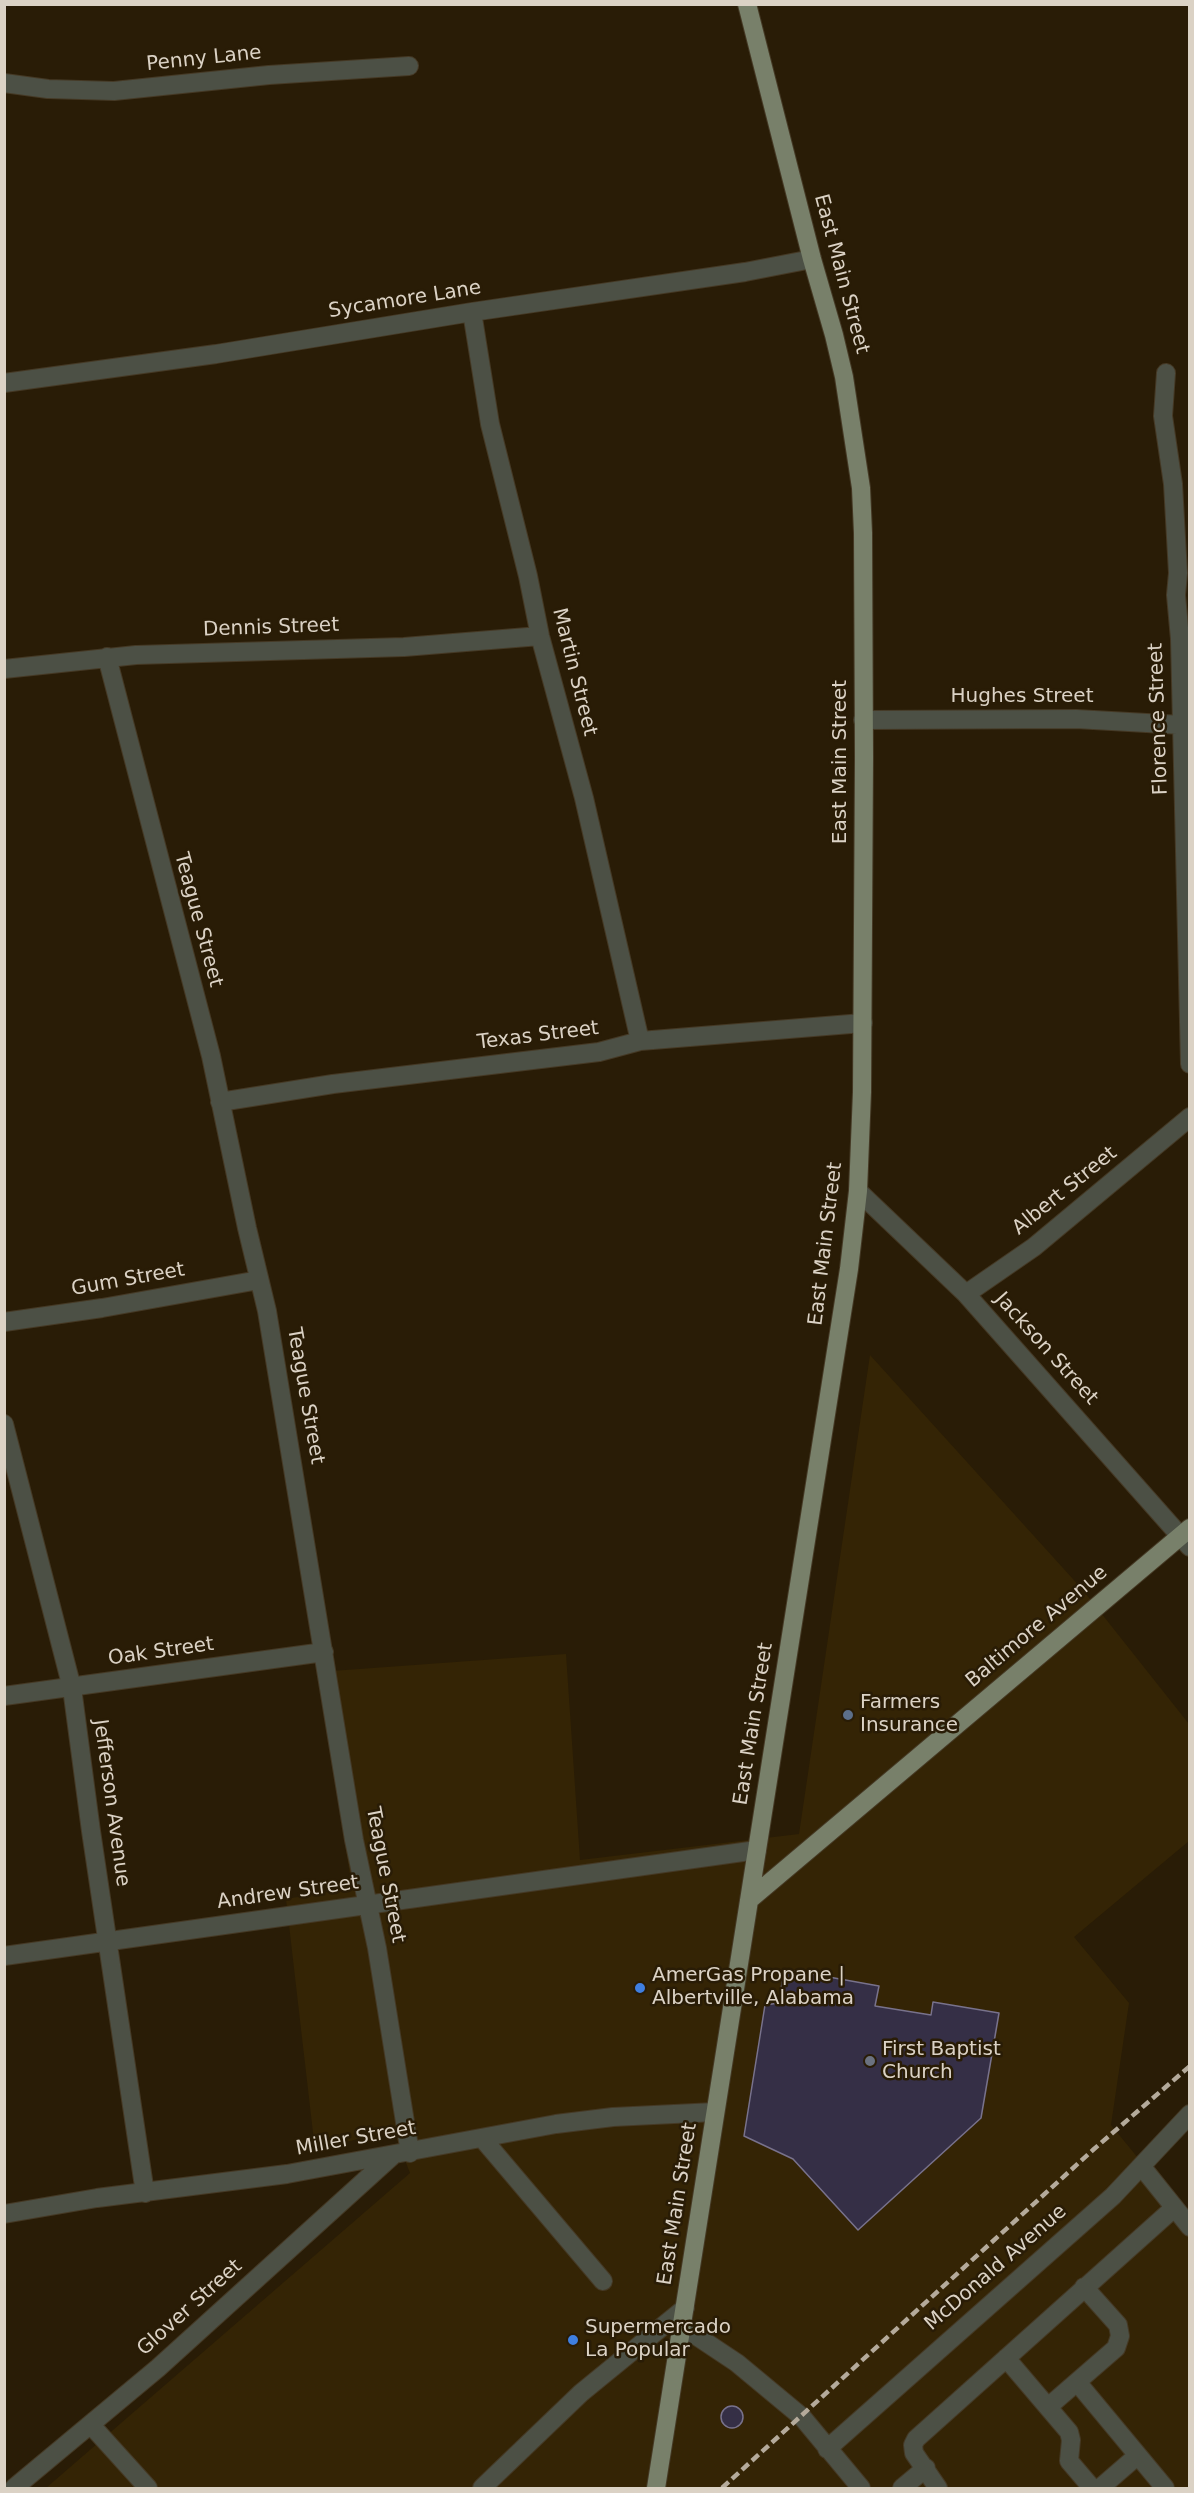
<!DOCTYPE html>
<html>
<head>
<meta charset="utf-8">
<style>
	body { margin:0 }
	#map { position:relative; width:1194px; height:2493px; overflow:hidden; background:#291c06; font-family:"DejaVu Sans",sans-serif }
	canvas { display:block }
	.frame { position:absolute; inset:0; border:6px solid #dbd2c5; pointer-events:none }
</style>
</head>
<body>
<div id="map">
<canvas width="1194" height="2493"></canvas>
<div class="frame"></div>
</div>
<script>
const ctx = document.querySelector('canvas').getContext('2d');
ctx.lineJoin = 'round';
function paint(path, color) {
  ctx.fillStyle = color;
  ctx.fill(path, 'evenodd');
}
function poly(rows) {
  const path = new Path2D();
  for (const r of rows) {
    if (r.length === 3) {
      path.moveTo(r[0] + r[2], r[1]);
      path.arc(r[0], r[1], r[2], 0, 2 * Math.PI);
      continue;
    }
    path.moveTo(r[0], r[1]);
    for (let i = 2; i < r.length; i += 2) path.lineTo(r[i], r[i + 1]);
  }
  return path;
}
function strokePath(path, color, width, dash) {
  ctx.strokeStyle = color;
  ctx.lineWidth = width;
  ctx.lineCap = dash ? 'butt' : 'round';
  ctx.setLineDash(dash || []);
  ctx.stroke(path);
}
function label(font, color, halo, rows, align = 'center') {
  ctx.font = font + ' "DejaVu Sans",sans-serif';
  ctx.lineWidth = 5;
  ctx.setLineDash([]);
  ctx.textBaseline = 'middle';
  ctx.strokeStyle = halo;
  ctx.fillStyle = color;
  for (const [text, x, y, turn = 0] of rows) {
    ctx.save();
    ctx.translate(x, y);
    ctx.rotate((+turn || 0) * Math.PI / 180);
    ctx.textAlign = isNaN(turn) ? turn : align;
    if (halo) ctx.strokeText(text, 0, 0);
    ctx.fillText(text, 0, 0);
    ctx.restore();
  }
}
paint(poly([
	[870,1355,1082,1589,1189,1724,1189,1841,1074,1937,1129,2003,1111,2125,1189,2220,1189,2488,46,2488,410,2173,393,2130,315,2150,286,1899,352,1888,318,1672,566,1654,580,1860,799,1834]
]), '#342405');
const building = poly([
	[784,1969,879,1986,875,2006,931,2015,933,2002,999,2013,981,2118,858,2230,793,2159,744,2136,765,2005,779,2003,784,1969],
	[732,2417,11]
]);
paint(building, '#352f46');
strokePath(building, '#78728c', 1.5);
const minor = poly([
	[4,83,48,89,114,91,269,75,409,66],
	[472,312,490,424,528,576,540,636,584,798,640,1041],
	[1166,373,1163,416,1173,484,1178,573,1176,595,1180,639,1190,1064],
	[4,383,216,354,472,312,745,272,812,259],
	[107,657,211,1056,247,1228,267,1311,354,1840,377,1948,410,2153],
	[4,669,136,655,404,647,540,636],
	[863,720,1076,719,1182,725],
	[220,1102,333,1084,599,1052,640,1041,863,1023],
	[858,1191,966,1294,1190,1547],
	[966,1294,1034,1247,1190,1117],
	[4,1322,102,1308,259,1280],
	[4,1424,72,1688,91,1831,145,2193],
	[4,1696,324,1652],
	[4,1956,757,1850],
	[482,2138,603,2281],
	[1142,2167,1190,2227],
	[4,2214,97,2198,287,2174,556,2124,613,2117,715,2112],
	[683,2327,737,2363,802,2417,861,2488],
	[1006,2358,1069,2432,1071,2440,1069,2461,1092,2488],
	[1077,2382,1165,2488],
	[1048,2407,1116,2348,1120,2336,1118,2325,1084,2287],
	[91,2425,148,2488],
	[827,2449,1113,2196,1190,2114],
	[14,2488,158,2368,392,2156],
	[482,2488,581,2393,685,2308],
	[902,2488,926,2468],
	[938,2488,914,2453,913,2445,916,2439,1174,2208],
	[1100,2488,1137,2456]
]);
const major = poly([
	[749,1900,1190,1528],
	[656,2488,849,1269,858,1191,862,1092,864,758,863,533,861,488,844,377,834,335,812,259,747,4]
]);
strokePath(minor, '#453925', 20);
strokePath(major, '#453925', 20);
strokePath(minor, '#4c5045', 18);
strokePath(major, '#78806a', 18);
strokePath(poly([
	[722,2488,1094,2149,1190,2066]
]), '#b4aa9b', 4.5, [9, 4.5]);
for (const [x, y, r, color] of [
	[848,1715,6,"#5c6f8a"],
	[640,1988,6,"#3f7fe0"],
	[870,2061,6,"#6b7280"],
	[573,2340,6,"#3f7fe0"]
]) {
  const dot = new Path2D();
  dot.arc(x, y, r, 0, 2 * Math.PI);
  ctx.fillStyle = color;
  ctx.fill(dot);
  strokePath(dot, '#291c06', 2);
}
label('20px', '#dbd2c5', '#291c06', [
	["Penny Lane",204,59,-6],
	["East Main Street",841,274,75],
	["Sycamore Lane",405,300,-9],
	["Dennis Street",271,628,-2],
	["Martin Street",574,672,76],
	["Hughes Street",1022,697],
	["Florence Street",1159,719,-92],
	["East Main Street",841,762,-90],
	["Teague Street",198,920,75],
	["Texas Street",538,1036,-7],
	["Albert Street",1065,1191,-39],
	["East Main Street",826,1244,-83],
	["Gum Street",128,1280,-10],
	["Jackson Street",1046,1349,48],
	["Teague Street",305,1396,80],
	["Baltimore Avenue",1037,1627,-40],
	["Oak Street",161,1652,-8],
	["East Main Street",754,1724,-81],
	["Jefferson Avenue",111,1803,82],
	["Teague Street",385,1875,79],
	["Andrew Street",288,1893,-8],
	["Miller Street",356,2139,-10],
	["East Main Street",678,2204,-81],
	["McDonald Avenue",996,2268,-41],
	["Glover Street",190,2308,-42]
]);
label('20px', '#dbd2c5', '#291c06', [
	["Farmers",860,1703],
	["Insurance",860,1726],
	["AmerGas Propane |",652,1976],
	["Albertville, Alabama",652,1999],
	["First Baptist",882,2050],
	["Church",882,2073],
	["Supermercado",585,2328],
	["La Popular",585,2351]
], 'left');
</script>
</body>
</html>
